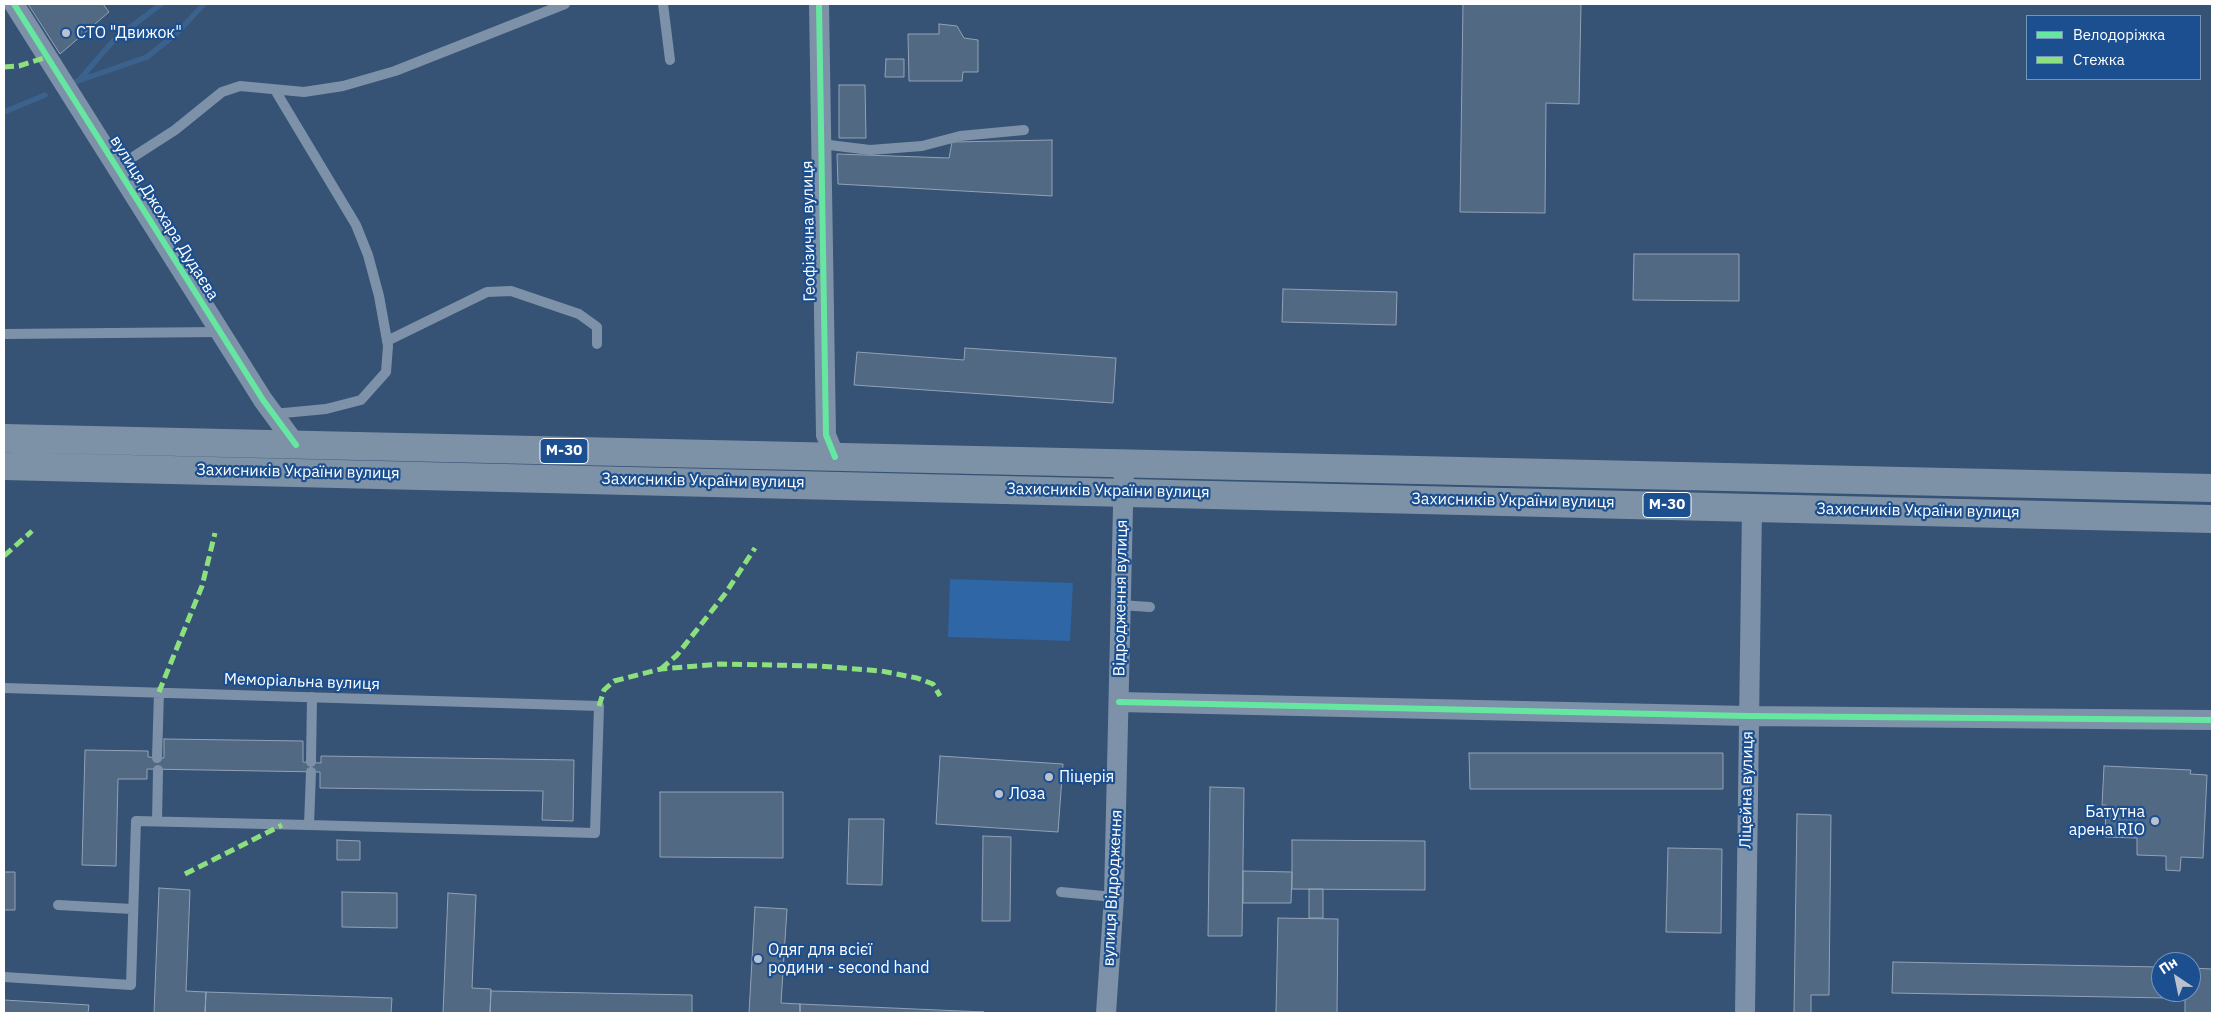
<!DOCTYPE html>
<html>
<head>
<meta charset="utf-8">
<style>
	body { margin:0 }
	#map { position:relative; width:2216px; height:1017px; overflow:hidden; background:#365274; font-family:"IBM Plex Sans",sans-serif }
	canvas { display:block }
	.frame { position:absolute; inset:0; border:5px solid #fff; pointer-events:none }
	.legend { position:absolute; left:2026px; top:15px; width:175px; height:65px; box-sizing:border-box; background:#1b4f8f; border:1px solid #7695bc; margin:0; padding:6px 9px; list-style:none; font-size:15px; color:#fff }
	.legend li { display:flex; align-items:center; gap:10px; height:25px }
	.legend b { width:25px; border:1px solid #7695bc }
	.north { position:absolute; left:2151px; top:952px; width:50px; height:50px; box-sizing:border-box; background:#1b4f8f; border:1px solid #7695bc; border-radius:50%; rotate:326deg; font-size:14px; font-weight:700; line-height:20px; text-align:center; color:#fff }
	.north::after { content:''; display:block; margin:auto; width:18px; height:22px; background:#b9c2ce; clip-path:polygon(50% 0,100% 100%,50% 72%,0 100%) }
</style>
</head>
<body>
<div id="map">
<canvas width="2216" height="1017"></canvas>
<div class="frame"></div>
<ul class="legend">
<li><b style="height:6px;background:#66e7a1"></b>Велодоріжка</li>
<li><b style="height:6px;background:#8de07e"></b>Стежка</li>
</ul>
<div class="north">Пн</div>
</div>
<script>
const ctx = document.querySelector('canvas').getContext('2d');
ctx.lineJoin = 'round';
function paint(path, color) {
  ctx.fillStyle = color;
  ctx.fill(path, 'evenodd');
}
function poly(rows) {
  const path = new Path2D();
  for (const r of rows) {
    path.moveTo(r[0], r[1]);
    for (let i = 2; i < r.length; i += 2) path.lineTo(r[i], r[i + 1]);
  }
  return path;
}
function strokePath(path, color, width, dash) {
  ctx.strokeStyle = color;
  ctx.lineWidth = width;
  ctx.lineCap = dash ? 'butt' : 'round';
  ctx.setLineDash(dash || []);
  ctx.stroke(path);
}
function label(font, color, halo, rows, align = 'center') {
  ctx.font = font + ' "IBM Plex Sans",sans-serif';
  ctx.lineWidth = 4.5;
  ctx.setLineDash([]);
  ctx.textBaseline = 'middle';
  ctx.strokeStyle = halo;
  ctx.fillStyle = color;
  for (const [text, x, y, turn = 0] of rows) {
    ctx.save();
    ctx.translate(x, y);
    ctx.rotate((+turn || 0) * Math.PI / 180);
    ctx.textAlign = isNaN(turn) ? turn : align;
    if (halo) ctx.strokeText(text, 0, 0);
    ctx.fillText(text, 0, 0);
    ctx.restore();
  }
}
paint(poly([
	[950,579,1073,583,1070,641,948,637]
]), '#2f66a5');
strokePath(poly([
	[80,79,114,40,161,4],
	[75,82,147,57,177,33,204,4],
	[4,112,45,95]
]), '#3b618d', 5.5);
const building = poly([
	[28,4,103,4,109,12,60,54,28,4],
	[1463,4,1581,4,1579,104,1546,103,1545,213,1460,212,1463,4],
	[939,24,957,26,964,38,978,40,978,72,963,72,962,81,909,81,908,34,939,34,939,24],
	[886,59,904,59,904,77,885,77,886,59],
	[839,85,865,85,866,138,839,138,839,85],
	[1052,140,1052,196,838,184,837,154,949,158,952,142,1052,140],
	[1634,254,1739,254,1739,301,1633,300,1634,254],
	[1283,289,1397,292,1396,325,1282,322,1283,289],
	[965,348,1116,358,1113,403,854,385,857,352,964,360,965,348],
	[164,739,303,741,303,762,321,763,321,756,574,760,573,821,542,820,543,791,320,788,320,772,147,769,147,779,118,779,116,866,82,865,85,750,148,751,148,757,164,758,164,739],
	[1469,753,1723,753,1723,789,1470,789,1469,753],
	[940,756,1063,764,1058,832,936,824,940,756],
	[2104,766,2191,770,2190,774,2207,775,2203,858,2181,857,2180,871,2166,870,2166,856,2137,855,2137,838,2105,837,2106,805,2102,805,2104,766],
	[1210,787,1244,788,1242,936,1208,936,1210,787],
	[660,792,783,792,783,858,660,857,660,792],
	[1797,814,1831,815,1829,995,1811,995,1811,1013,1794,1013,1797,814],
	[849,819,884,819,882,885,847,884,849,819],
	[983,836,1011,837,1010,921,982,921,983,836],
	[337,840,360,841,360,860,337,860,337,840],
	[1292,840,1425,841,1425,890,1292,889,1292,840],
	[1668,848,1722,849,1721,933,1666,932,1668,848],
	[1243,871,1292,872,1291,903,1243,903,1243,871],
	[4,872,15,872,15,910,4,910,4,872],
	[159,888,190,890,186,991,206,992,205,1013,154,1013,159,888],
	[1309,889,1323,889,1323,918,1309,918,1309,889],
	[342,892,397,893,397,928,342,927,342,892],
	[448,893,476,895,472,988,491,989,490,1013,443,1013,448,893],
	[755,907,787,909,781,1003,800,1004,800,1013,749,1013,755,907],
	[1278,918,1338,919,1337,1013,1276,1013,1278,918],
	[1893,962,2161,967,2161,992,2167,992,2167,998,1892,993,1893,962],
	[2191,968,2212,969,2212,1013,2185,1013,2185,998,2167,998,2167,992,2191,992,2191,968],
	[491,991,692,995,692,1013,490,1013,491,991],
	[206,992,392,998,391,1013,205,1013,206,992],
	[4,1000,89,1005,88,1013,4,1013,4,1000],
	[800,1004,984,1012,800,1013,800,1004]
]);
paint(building, '#526984');
strokePath(building, '#92a2b6', 1);
strokePath(poly([
	[663,4,670,60],
	[821,144,870,150,922,146,960,136,1024,130],
	[116,168,175,130,222,92,240,86,304,92,343,86,395,71,565,4],
	[4,334,219,332],
	[387,341,487,292,511,291,579,314,597,327,597,344],
	[273,414,326,409,361,400,386,372,388,346,379,296,368,255,356,225,275,90],
	[1120,605,1150,607],
	[4,688,599,706,595,833,309,825],
	[157,758,159,692],
	[311,762,312,697],
	[157,821,158,770],
	[1061,892,1114,897],
	[58,905,132,909],
	[4,977,131,985,136,821,309,825,311,772]
]), '#7d92a8', 10);
strokePath(poly([
	[14,4,263,400,296,445],
	[819,4,826,435,835,457],
	[1119,702,1747,716,2212,720],
	[1106,1013,1114,897,1124,463],
	[1745,1013,1752,507]
]), '#7d92a8', 20);
strokePath(poly([
	[4,438,2212,488],
	[4,466,2212,519]
]), '#7e92a7', 28);
strokePath(poly([
	[4,67,19,66,47,57],
	[4,556,32,531],
	[661,669,677,655,725,594,755,548],
	[159,692,202,586,215,533],
	[599,706,604,690,614,681,661,669,720,664,819,666,881,671,917,678,933,684,940,696],
	[185,874,282,825]
]), '#8de07e', 5, [10, 5]);
strokePath(poly([
	[14,4,263,400,296,445],
	[819,4,826,435,835,457],
	[1119,702,1747,716,2212,720]
]), '#66e7a1', 6);
for (const [x, y, r, color] of [
	[66,33,5,"#b9c2ce"],
	[1049,777,5,"#b9c2ce"],
	[999,794,5,"#b9c2ce"],
	[2155,821,5,"#b9c2ce"],
	[758,959,5,"#b9c2ce"]
]) {
  const dot = new Path2D();
  dot.arc(x, y, r, 0, 2 * Math.PI);
  ctx.fillStyle = color;
  ctx.fill(dot);
  strokePath(dot, '#1b4f8f', 2);
}
for (const [x, y, w] of [
	[564,451,48],
	[1667,505,48]
]) {
  const box = new Path2D();
  box.roundRect(x - w / 2, y - 12.5, w, 25, 4);
  ctx.fillStyle = '#1b4f8f';
  ctx.fill(box);
  strokePath(box, '#fff', 1);
}
label('bold 15px', '#fff', null, [
	["М-30",564,451],
	["М-30",1667,505]
]);
label('16px', '#fff', '#1b4f8f', [
	["СТО \"Движок\"",76,33],
	["Піцерія",1059,777],
	["Лоза",1009,794],
	["Батутна",2145,812,"right"],
	["арена RIO",2145,830,"right"],
	["Одяг для всієї",768,950],
	["родини - second hand",768,968]
], 'left');
label('16px', '#fff', '#1b4f8f', [
	["вулиця Джохара Дудаєва",164,218,58],
	["Геофізична вулиця",809,231,-91],
	["Захисників України вулиця",298,472,1],
	["Захисників України вулиця",703,481,1],
	["Захисників України вулиця",1108,491,1],
	["Захисників України вулиця",1513,501,1],
	["Захисників України вулиця",1918,511,1],
	["Відродження вулиця",1121,598,-89],
	["Меморіальна вулиця",302,682,2],
	["Ліцейна вулиця",1747,790,-89],
	["вулиця Відродження",1113,888,-87]
]);
</script>
</body>
</html>
